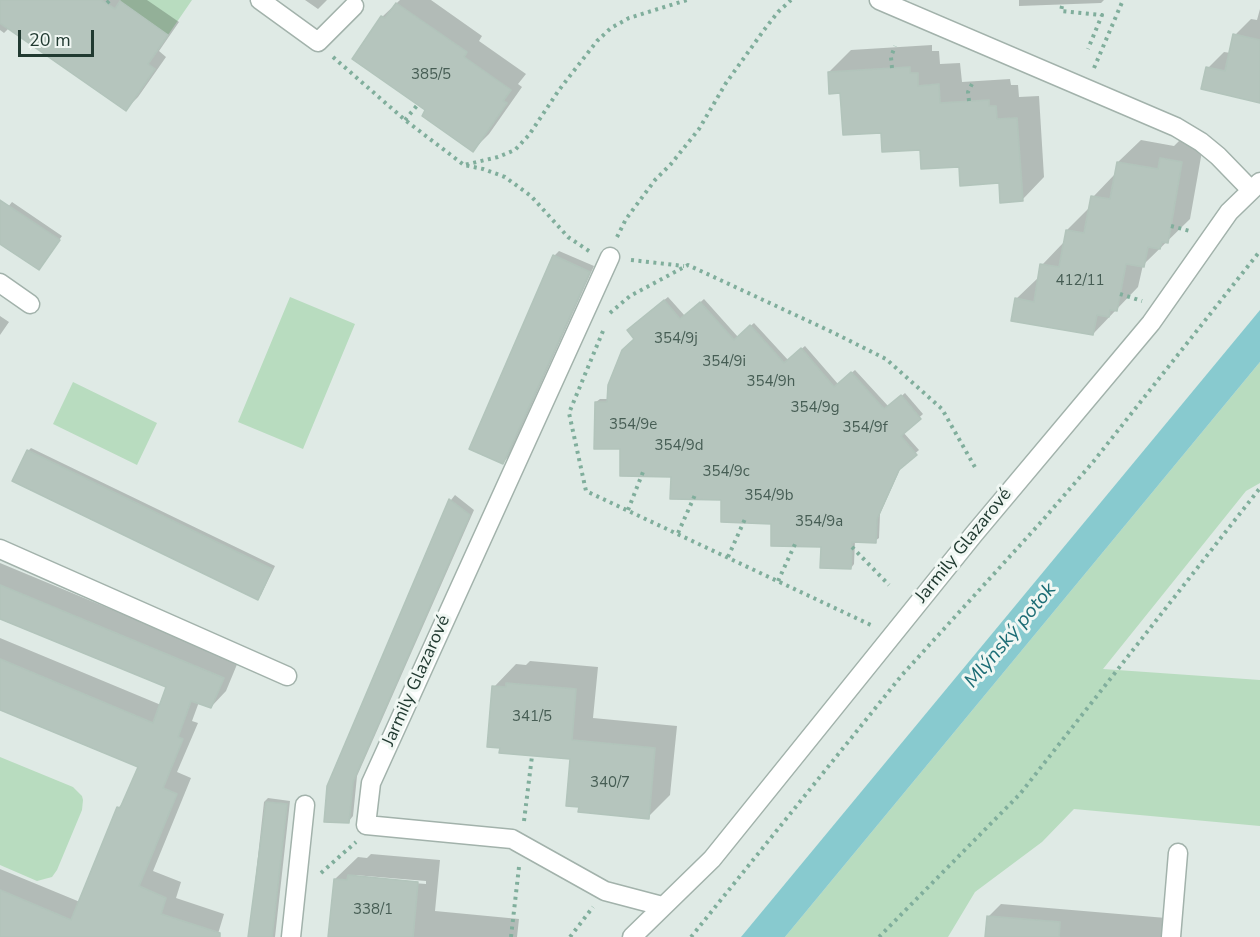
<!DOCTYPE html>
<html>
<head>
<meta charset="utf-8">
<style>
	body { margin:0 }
	#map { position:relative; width:1260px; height:937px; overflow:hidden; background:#dfeae5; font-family:"Nunito Sans",sans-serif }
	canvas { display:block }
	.scale { position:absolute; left:18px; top:30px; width:76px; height:27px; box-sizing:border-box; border:3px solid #213a31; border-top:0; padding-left:8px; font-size:18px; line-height:21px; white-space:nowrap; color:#213a31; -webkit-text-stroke:4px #f0f7f3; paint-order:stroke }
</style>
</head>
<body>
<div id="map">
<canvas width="1260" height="937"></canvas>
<div class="scale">20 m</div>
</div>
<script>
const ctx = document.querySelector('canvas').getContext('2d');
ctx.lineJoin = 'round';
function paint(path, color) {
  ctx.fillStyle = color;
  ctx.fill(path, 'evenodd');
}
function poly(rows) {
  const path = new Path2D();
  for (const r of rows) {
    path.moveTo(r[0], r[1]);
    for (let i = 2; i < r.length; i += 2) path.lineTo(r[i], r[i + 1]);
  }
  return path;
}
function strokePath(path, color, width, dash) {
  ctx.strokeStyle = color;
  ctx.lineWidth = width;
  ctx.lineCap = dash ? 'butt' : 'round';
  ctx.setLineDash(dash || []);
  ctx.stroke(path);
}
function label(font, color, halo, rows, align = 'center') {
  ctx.font = font + ' "Nunito Sans",sans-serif';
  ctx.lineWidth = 6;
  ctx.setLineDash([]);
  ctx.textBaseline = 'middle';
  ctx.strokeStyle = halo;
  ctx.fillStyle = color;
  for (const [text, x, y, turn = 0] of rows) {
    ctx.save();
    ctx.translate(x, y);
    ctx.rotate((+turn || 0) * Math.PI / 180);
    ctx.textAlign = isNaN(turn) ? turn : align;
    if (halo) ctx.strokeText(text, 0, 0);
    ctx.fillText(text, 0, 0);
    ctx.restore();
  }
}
paint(poly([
	[121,0,192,0,168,35,120,1],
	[290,297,355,324,303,449,238,422],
	[1260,362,1260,483,1246,491,1103,669,1260,680,1260,826,1074,809,1042,842,975,892,948,937,785,937],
	[73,382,157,423,137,465,53,424],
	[0,757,73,787,82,796,83,800,82,810,57,870,52,877,37,881,0,865]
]), '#b8dcbf');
paint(poly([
	[1260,310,1260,362,785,937,741,937]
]), '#88cacf');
paint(poly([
	[0,0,147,0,179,22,159,51,166,57,138,97,126,109,9,28,4,33,0,30],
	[305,0,327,0,318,9],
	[400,0,431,0,482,36,479,41,526,74,518,84,522,87,489,134,473,150,427,110,382,17],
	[1019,0,1104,0,1101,3,1019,6],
	[1260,9,1260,101,1208,68,1224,52,1231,53,1235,35,1251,19,1257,20],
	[932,45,932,51,939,51,940,64,960,63,962,82,1010,79,1011,85,1018,85,1019,97,1039,96,1044,177,1022,200,1000,182,882,132,842,92,829,72,851,50],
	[1184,136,1204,140,1190,219,1143,265,1138,287,1093,334,1016,299,1039,277,1042,265,1064,242,1067,230,1089,208,1093,197,1115,174,1118,162,1141,140,1174,146],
	[12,202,62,236,39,268,0,242,0,217],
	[559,251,594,266,508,457,503,463,554,256],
	[668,297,685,316,704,299,738,337,754,323,788,360,805,346,838,384,855,370,889,407,905,393,923,414,903,432,919,450,902,465,880,514,879,538,875,541,855,541,854,564,851,568,822,545,672,475,622,448,596,402,600,399,609,399,636,339,632,326],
	[0,316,9,322,0,335],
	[31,448,275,566,261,595,258,598,28,451],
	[455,495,474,510,357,776,353,816,349,821,329,786,451,500],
	[0,563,238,662,226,691,211,707,199,702,192,721,198,723,177,772,191,778,153,871,181,882,176,898,224,914,217,937,0,937,0,869,80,902,118,808,124,802,140,766,0,708,0,638,161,705,168,686,0,619],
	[530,661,598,667,593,718,677,726,670,795,648,817,572,758,494,687,516,664,526,665],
	[268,798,290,801,275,937,249,937,264,802],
	[371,854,440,860,435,911,519,919,517,937,330,937,335,879,358,857,367,858],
	[354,875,426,881,426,884,354,878],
	[1001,904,1166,918,1164,937,987,937,988,917]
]), '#0003');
const building = poly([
	[0,0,101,0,115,9,120,1,168,35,148,64,155,69,126,111,0,23,0,0],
	[396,3,467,52,464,57,511,90,503,101,507,103,473,152,422,116,425,110,352,59,381,16,385,18,396,3],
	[1233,34,1260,40,1260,103,1201,89,1206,67,1225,71,1233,34],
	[910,67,910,73,918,73,918,86,939,84,940,103,989,100,989,106,996,106,997,119,1017,118,1023,201,1000,203,999,183,960,186,959,167,921,169,920,150,882,152,881,133,843,135,840,93,829,94,828,72,910,67],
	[1160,158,1182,162,1168,243,1162,242,1160,249,1148,247,1144,267,1126,264,1117,311,1110,310,1109,317,1097,315,1093,335,1011,321,1015,298,1034,302,1040,264,1059,267,1066,230,1084,233,1091,196,1110,199,1117,162,1158,169,1160,158],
	[0,200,60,240,39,270,0,244,0,200],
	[553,255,590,272,503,464,469,449,553,255],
	[664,300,680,319,700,302,734,340,750,325,784,363,801,348,834,387,851,372,884,409,901,395,921,419,901,436,917,455,899,470,877,519,876,543,852,542,851,569,820,568,821,547,771,546,771,524,721,522,721,500,670,499,671,477,620,476,620,449,594,449,595,402,607,402,608,385,622,350,634,339,627,330,664,300],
	[27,450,272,569,258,600,12,481,27,450],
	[449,499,470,515,353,782,349,823,324,822,327,786,449,499],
	[0,585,224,678,211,708,191,701,178,737,183,739,163,788,177,794,139,886,166,898,161,914,220,933,220,937,0,937,0,890,71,920,117,807,120,808,138,767,0,710,0,659,153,723,166,687,0,619,0,585],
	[506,683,576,689,572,740,655,748,649,819,578,812,579,807,566,806,570,759,499,753,500,748,487,747,492,686,506,687,506,683],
	[266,802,287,804,272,937,248,937,266,802],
	[348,875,418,882,413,937,328,937,334,879,347,880,348,875],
	[987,916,1060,922,1059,937,985,937,987,916]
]);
paint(building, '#b5c5bd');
strokePath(building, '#b2c4bb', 1.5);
const minor = poly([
	[260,0,318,42,354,6],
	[879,0,1176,127,1201,142,1218,156,1251,190],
	[610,257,371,783,366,825,512,839,605,891,662,906],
	[0,283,30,304],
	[0,549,287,676],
	[291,937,305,805],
	[632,937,712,859,974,534,1151,323,1229,212,1260,182],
	[1171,937,1178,853]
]);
strokePath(minor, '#a2b2ab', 21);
strokePath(poly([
	[107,3,110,0],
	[1062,6,1061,11,1102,15,1088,49],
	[333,57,405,120,464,165],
	[892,68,891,57,895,46],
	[1094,68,1123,0],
	[969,101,968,92,974,80],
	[405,120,419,103],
	[1171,226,1190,231],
	[617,237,626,219,655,180,671,164,699,129,726,83,764,30,778,12,791,0],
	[589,251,568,237,531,196,505,177,483,169,464,165,498,157,515,150,529,135,559,90,597,41,611,28,629,18,687,0],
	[631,260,684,266],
	[1120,294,1142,301],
	[610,313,630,296,688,265,832,332,886,359,942,409,976,469],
	[603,331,569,413,586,491,873,626],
	[628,510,643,472],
	[678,533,695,495],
	[852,547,889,585],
	[728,557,745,519],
	[778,581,796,542],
	[524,821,532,756],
	[321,873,356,842],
	[511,937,519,867],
	[570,937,593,907],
	[691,937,902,675,1042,521,1093,462,1260,251],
	[879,937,1020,794,1260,488]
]), '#80ae9c', 4, [3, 4.5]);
strokePath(minor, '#fff', 18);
label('15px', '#465d54', null, [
	["385/5",431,75],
	["412/11",1080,281],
	["354/9j",676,339],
	["354/9i",724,362],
	["354/9h",771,382],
	["354/9g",815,408],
	["354/9e",633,425],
	["354/9f",865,428],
	["354/9d",679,446],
	["354/9c",726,472],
	["354/9b",769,496],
	["354/9a",819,522],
	["341/5",532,717],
	["340/7",610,783],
	["338/1",373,910]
]);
label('18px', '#213a31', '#f0f7f3', [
	["Jarmily Glazarové",964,546,-51],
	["Jarmily Glazarové",417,681,-66]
]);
label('italic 20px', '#1c6d75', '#f0f7f3', [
	["Mlýnský potok",1011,636,-50]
]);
</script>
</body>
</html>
